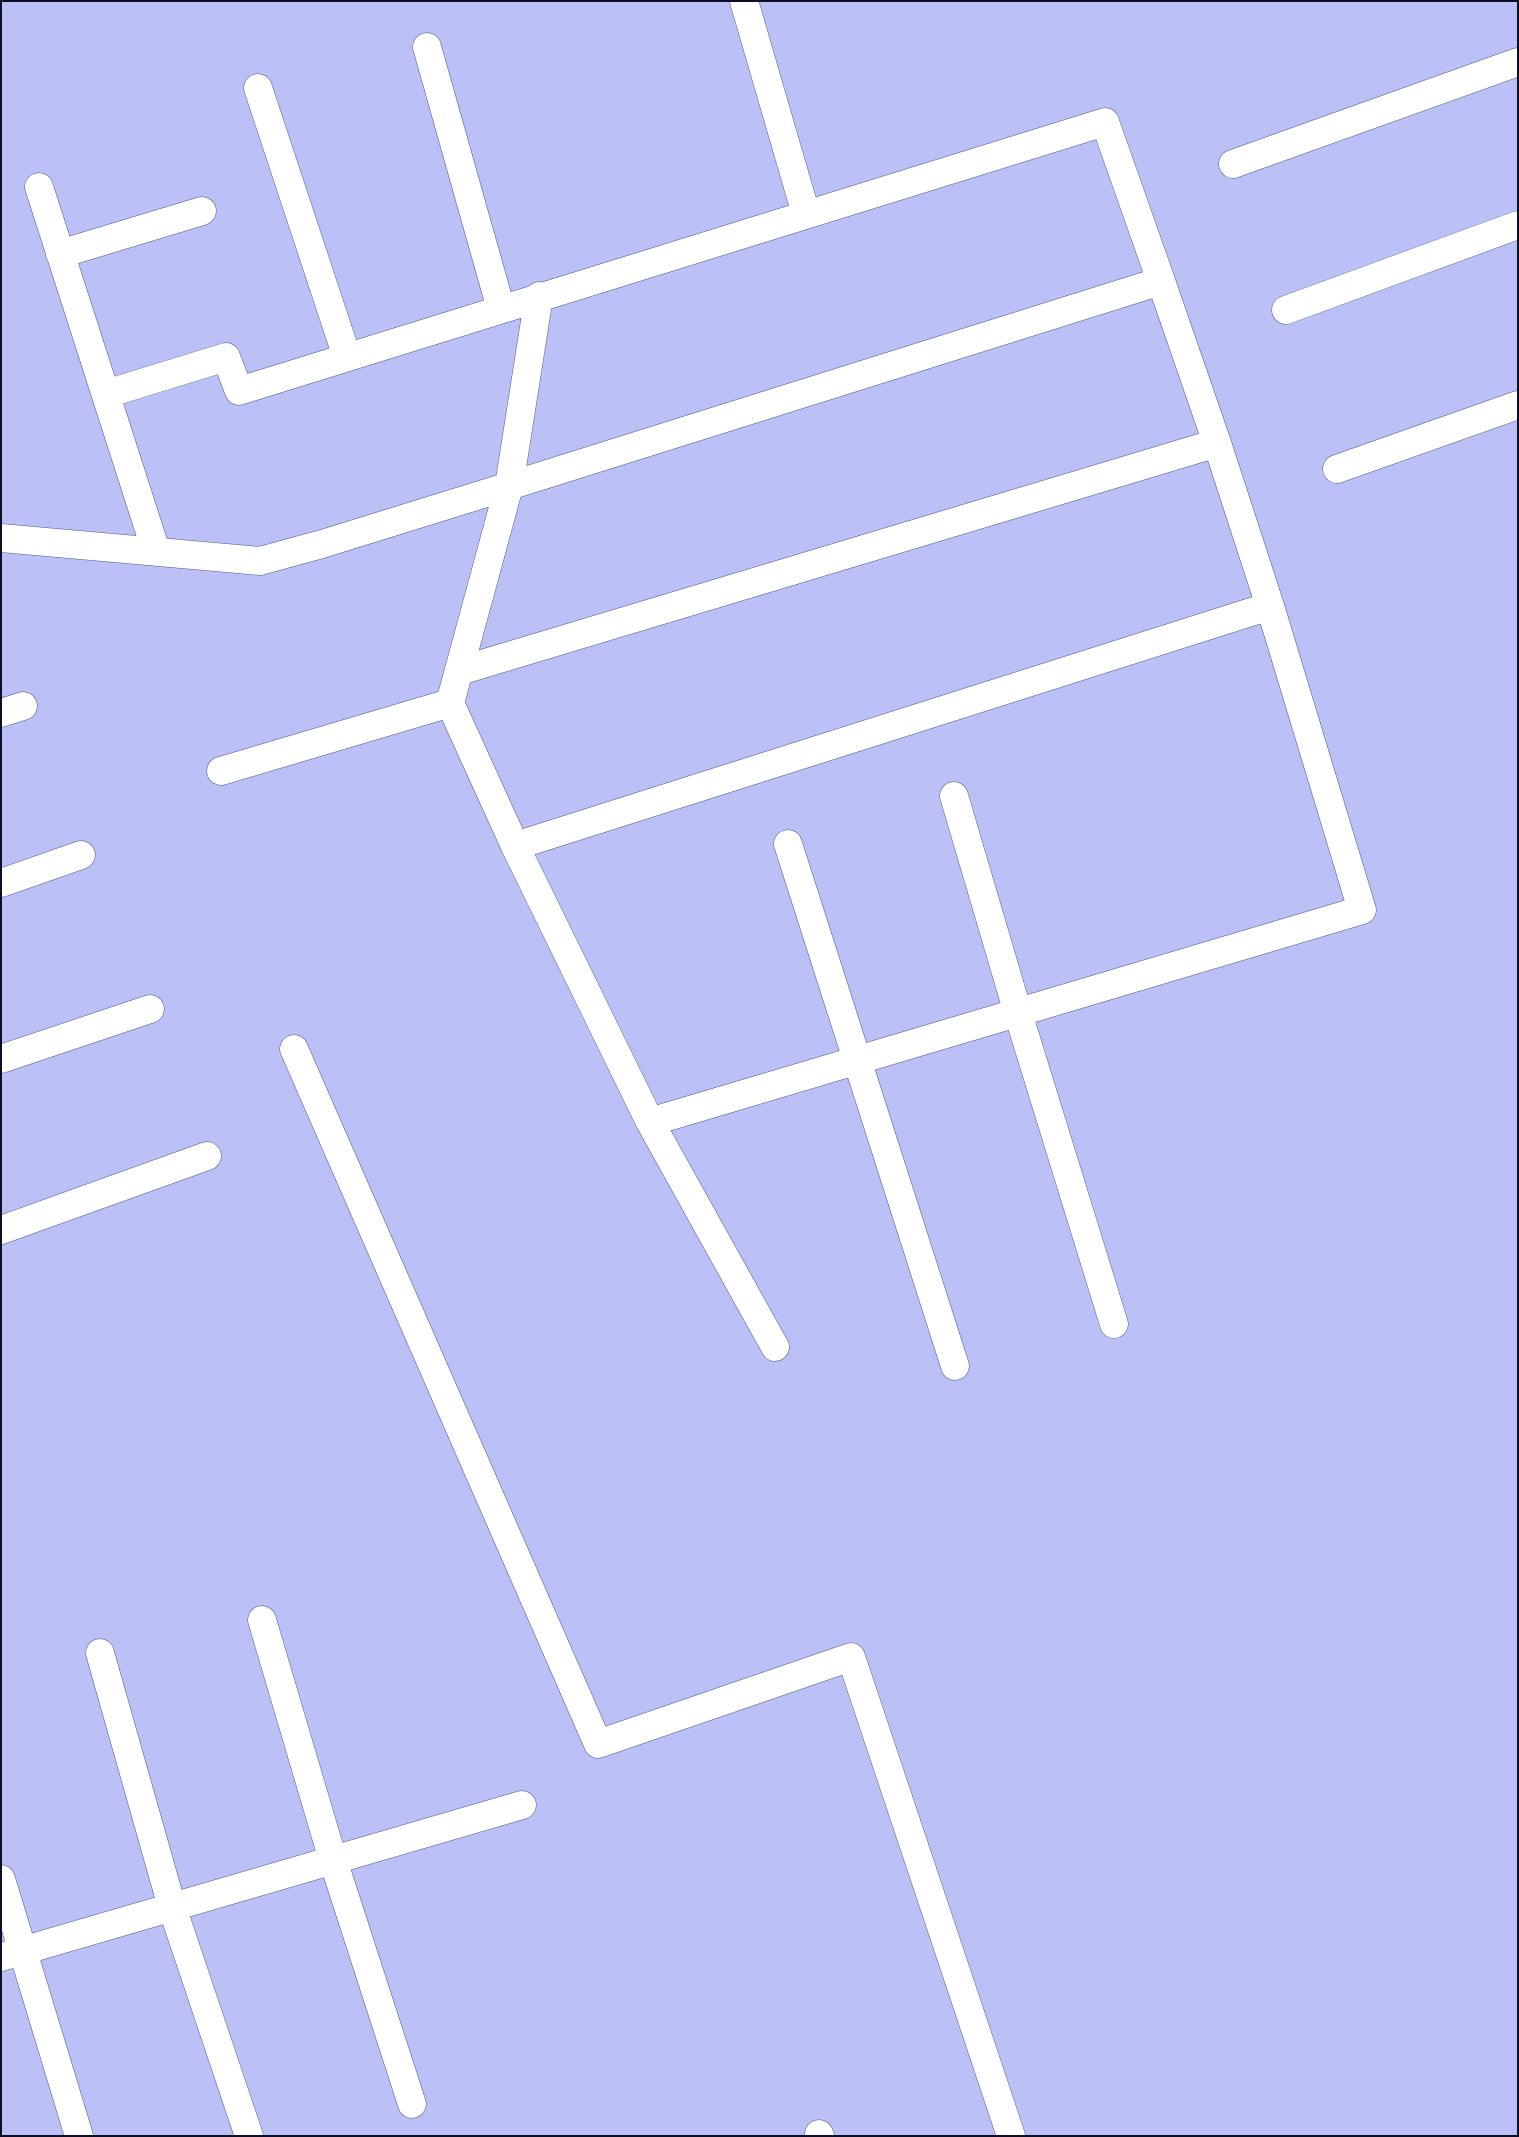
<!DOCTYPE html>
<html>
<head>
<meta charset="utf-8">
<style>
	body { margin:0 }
	#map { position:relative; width:1519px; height:2137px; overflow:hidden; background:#bbc0f6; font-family:"Open Sans",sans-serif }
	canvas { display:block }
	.frame { position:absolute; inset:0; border:2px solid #0d0d25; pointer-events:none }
</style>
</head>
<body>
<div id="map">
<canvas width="1519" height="2137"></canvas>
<div class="frame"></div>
</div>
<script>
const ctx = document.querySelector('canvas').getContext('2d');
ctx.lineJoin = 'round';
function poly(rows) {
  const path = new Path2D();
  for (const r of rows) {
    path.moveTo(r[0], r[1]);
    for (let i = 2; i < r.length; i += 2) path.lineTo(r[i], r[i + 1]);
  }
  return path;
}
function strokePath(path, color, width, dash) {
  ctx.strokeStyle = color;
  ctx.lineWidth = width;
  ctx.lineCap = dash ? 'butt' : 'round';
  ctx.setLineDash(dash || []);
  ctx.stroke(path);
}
const minor = poly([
	[744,1,806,214],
	[427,47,501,309],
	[258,88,347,357],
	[1233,164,1518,62],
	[39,187,156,551],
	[60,254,202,211],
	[1286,310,1518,225],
	[106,394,226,357,239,391,1105,122,1161,281,509,486,450,703,221,771],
	[1217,443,1270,606,515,846,650,1122,1362,910,1270,606],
	[1337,469,1518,405],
	[1,538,260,561,322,544,509,486,539,296],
	[459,671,1217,443,1161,281],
	[450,703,515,846],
	[1,713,23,706],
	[954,796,1018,1013,1114,1324],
	[788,844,955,1366],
	[1,883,81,855],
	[294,1049,598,1744,851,1657,1011,2136],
	[1,1059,150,1009],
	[650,1122,775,1347],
	[1,1230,207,1156],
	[262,1620,333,1860,412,2104],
	[100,1653,172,1907,249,2136],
	[1,1879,79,2136],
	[1,1957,522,1805],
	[819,2134,820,2136]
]);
strokePath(minor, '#525590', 29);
strokePath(minor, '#fff', 28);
</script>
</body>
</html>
